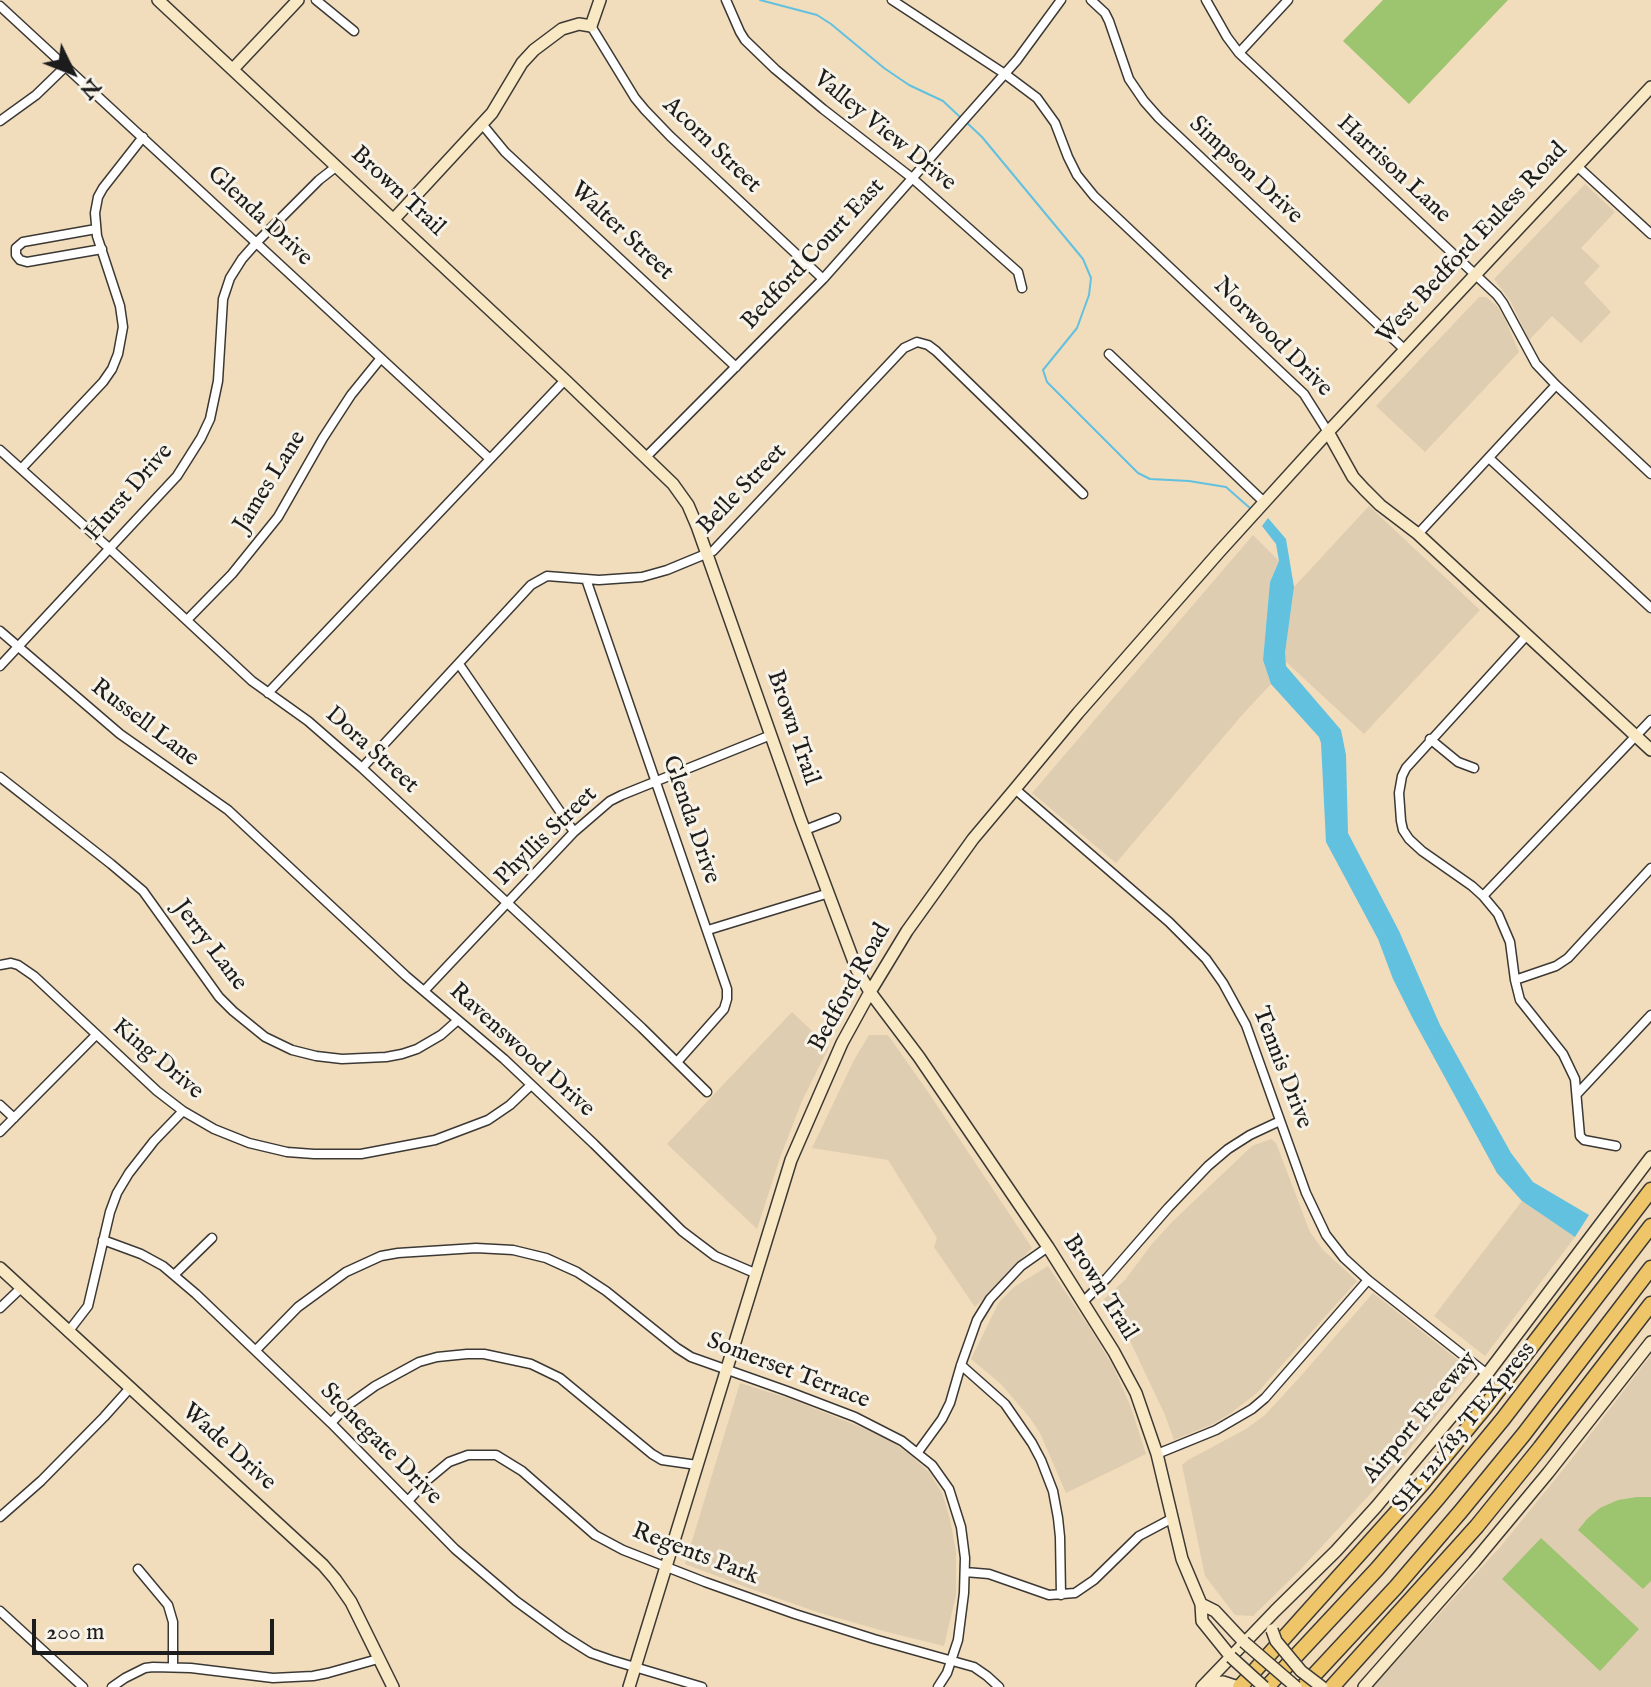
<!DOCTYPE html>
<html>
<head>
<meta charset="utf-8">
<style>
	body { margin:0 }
	#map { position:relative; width:1651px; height:1687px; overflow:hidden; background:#f1dcbc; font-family:"IM FELL English",serif }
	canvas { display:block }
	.north { position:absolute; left:32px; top:32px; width:80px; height:80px; -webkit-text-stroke:6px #f7f3e8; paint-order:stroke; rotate:133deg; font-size:22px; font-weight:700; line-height:32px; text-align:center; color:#1c1c1c }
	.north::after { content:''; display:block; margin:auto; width:28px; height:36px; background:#1c1c1c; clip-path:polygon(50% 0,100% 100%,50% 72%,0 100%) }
	.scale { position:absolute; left:32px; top:1619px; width:242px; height:36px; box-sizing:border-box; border:4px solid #1c1c1c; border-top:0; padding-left:10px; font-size:24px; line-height:28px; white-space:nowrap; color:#1c1c1c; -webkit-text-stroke:6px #f7f3e8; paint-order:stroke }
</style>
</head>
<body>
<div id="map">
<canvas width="1651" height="1687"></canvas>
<div class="north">N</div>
<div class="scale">200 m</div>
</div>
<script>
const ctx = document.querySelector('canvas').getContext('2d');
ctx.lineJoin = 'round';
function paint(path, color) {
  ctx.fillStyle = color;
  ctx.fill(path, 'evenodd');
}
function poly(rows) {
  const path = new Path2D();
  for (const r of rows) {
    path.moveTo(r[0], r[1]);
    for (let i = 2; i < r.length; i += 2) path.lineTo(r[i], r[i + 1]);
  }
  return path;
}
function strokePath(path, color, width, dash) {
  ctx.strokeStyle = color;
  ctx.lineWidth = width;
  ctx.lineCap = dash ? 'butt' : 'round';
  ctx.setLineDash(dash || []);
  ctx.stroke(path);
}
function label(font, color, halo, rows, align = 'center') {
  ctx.font = font + ' "IM FELL English",serif';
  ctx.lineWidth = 6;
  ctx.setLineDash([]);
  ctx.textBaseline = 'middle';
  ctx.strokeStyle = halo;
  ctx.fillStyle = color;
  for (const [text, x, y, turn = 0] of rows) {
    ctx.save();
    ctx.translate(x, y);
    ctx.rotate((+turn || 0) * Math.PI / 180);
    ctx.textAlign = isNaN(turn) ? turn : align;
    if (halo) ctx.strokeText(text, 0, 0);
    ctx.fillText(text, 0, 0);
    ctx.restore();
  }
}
paint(poly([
	[1585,184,1615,212,1581,248,1600,266,1584,283,1611,312,1581,343,1552,316,1529,340,1511,302,1494,279],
	[1479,297,1486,297,1497,306,1504,317,1519,352,1425,452,1376,406],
	[1369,506,1480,610,1364,734,1285,661,1285,653,1294,587],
	[1253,535,1279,561,1270,582,1263,660,1271,684,1242,715,1116,863,1032,793],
	[792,1012,829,1047,802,1101,781,1155,757,1229,667,1144],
	[869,1035,888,1035,928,1092,1032,1248,975,1307,934,1247,937,1238,888,1160,812,1148,854,1060],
	[1271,1139,1276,1143,1310,1232,1323,1250,1357,1281,1257,1393,1231,1413,1213,1424,1174,1440,1165,1415,1130,1341,1103,1300,1125,1280,1151,1245,1173,1221,1252,1146],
	[1522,1201,1575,1237,1485,1356,1434,1316],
	[1048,1266,1091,1330,1114,1368,1130,1405,1146,1454,1066,1493,1040,1433,1030,1418,1001,1384,971,1359,999,1302,1014,1287],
	[1373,1293,1472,1371,1398,1464,1300,1570,1253,1616,1235,1615,1205,1576,1182,1465,1188,1460,1246,1429,1265,1415,1299,1378],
	[1651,1355,1651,1687,1373,1687,1501,1546,1570,1461],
	[740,1383,791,1399,883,1436,908,1453,929,1472,942,1493,950,1519,956,1552,956,1595,944,1646,887,1632,820,1613,754,1590,685,1564]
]), '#dfcdb1');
paint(poly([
	[1383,0,1508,0,1409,104,1343,41],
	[1637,1497,1651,1497,1651,1581,1643,1589,1578,1530,1588,1518,1600,1508,1618,1500],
	[1541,1538,1639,1629,1600,1671,1502,1579]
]), '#9dc46f');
paint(poly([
	[1268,518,1286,539,1294,587,1285,653,1286,666,1341,730,1346,755,1348,833,1399,931,1440,1025,1511,1153,1533,1182,1589,1215,1575,1237,1522,1201,1497,1173,1413,1019,1393,979,1378,939,1326,842,1321,743,1319,737,1271,684,1263,660,1270,582,1279,561,1276,544,1262,526]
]), '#61c1df');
strokePath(poly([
	[760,0,817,15,831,24,884,68,909,85,943,101,960,117],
	[965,121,982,137,1083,259,1091,278,1089,295,1077,328,1043,370,1047,382,1138,473,1150,479,1189,481,1226,487,1251,509]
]), '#61c1df', 2);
const street = poly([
	[316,0,354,31],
	[726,0,740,32,745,40,775,69,823,109,912,178,1018,272,1022,288],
	[892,0,1005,74,1037,98,1055,123,1068,157,1077,175,1094,196,1304,394,1328,432],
	[1091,0,1105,13,1109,21,1129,79,1144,101,1159,118,1405,350],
	[1206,0,1227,37,1239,53,1497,295,1503,303,1536,364,1556,385,1651,474],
	[0,6,490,459],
	[591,26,635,98,645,110,670,136,823,279],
	[1239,53,1288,0],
	[0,121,36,95,66,66],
	[482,124,505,152,736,367],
	[1577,166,1651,234],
	[96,229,23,242,16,248,16,255,20,260,27,262,102,249],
	[1109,354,1264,502],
	[0,450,110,549,252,681,308,721,362,768,642,1028,707,1092],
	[646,457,823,279,1017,60,1061,0],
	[1489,458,1651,608],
	[21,469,103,382,112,369,118,354,123,327,120,306,97,236,95,213,98,197,103,188,143,137],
	[1418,534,1556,385],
	[586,579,727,989,727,999,724,1009,677,1062],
	[187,620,232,574,278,517,323,438,351,395,381,358],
	[0,631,120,734,228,810,406,976,504,1059,594,1144,682,1231,715,1256,757,1274],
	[1527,635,1406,768,1402,776,1399,793,1401,821,1403,830,1409,839,1422,851,1472,886,1483,896,1498,914,1510,942,1515,980,1520,1000,1563,1054,1575,1079,1580,1136,1584,1140,1616,1146],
	[459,664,574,832],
	[0,666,177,476,201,438,210,419,218,381,223,299,230,278,242,259,257,242,319,180,337,166],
	[268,693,565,380],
	[1430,739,1458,762,1474,768],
	[362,768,531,585,547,576,599,580,642,577,667,570,713,551,904,348,917,342,928,345,936,351,1083,494],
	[0,777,111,864,143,891,219,997,233,1011,265,1037,292,1050,316,1056,342,1059,386,1057,402,1054,417,1049,441,1035,458,1020],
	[1015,789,1169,922,1206,959,1223,983,1246,1025,1306,1193,1326,1235,1344,1258,1368,1280,1487,1374],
	[805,830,836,818],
	[1483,896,1651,720],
	[708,930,829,893],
	[0,965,11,963,18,965,34,976,157,1091,183,1111,214,1129,249,1143,287,1152,314,1154,361,1154,435,1140,488,1120,510,1105,531,1085],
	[1515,980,1556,966,1568,958,1651,868],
	[424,991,574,832,610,801,622,795,771,735],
	[1577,1094,1651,1015],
	[0,1105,14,1118],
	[0,1132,96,1035],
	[103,1240,141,1254,163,1266,196,1294,331,1423,455,1549,516,1601,564,1636,591,1653,611,1660,702,1687],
	[174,1275,212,1238],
	[1083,1302,1107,1278,1168,1208,1208,1166,1228,1149,1250,1135,1280,1121],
	[0,1308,21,1288],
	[68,1332,88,1306,110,1212,117,1193,129,1173,154,1141,183,1111],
	[256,1350,298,1307,346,1272,381,1256,398,1253,476,1248,513,1250,546,1258,577,1272,606,1291,677,1348,691,1357,787,1391,855,1417,902,1441,932,1465,949,1489,961,1527,965,1558,964,1593,958,1640,947,1673,938,1687],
	[961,1365,1005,1404,1032,1443,1041,1460,1053,1491,1058,1518,1060,1537,1061,1595],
	[331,1423,347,1406,375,1386,419,1362,437,1357,467,1354,484,1354,531,1364,560,1378,652,1454,662,1460,697,1465],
	[918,1452,942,1419,950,1403,961,1365,977,1320,990,1299,1021,1266,1048,1247],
	[1157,1454,1216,1430,1252,1409,1265,1398,1368,1280],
	[408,1501,425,1482,449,1462,468,1455,496,1455,522,1471,595,1535,623,1550,705,1582,795,1614,874,1639,974,1667,987,1676,999,1687],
	[0,1517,41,1481,104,1417,130,1388],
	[138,1569,168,1605,173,1622,173,1667],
	[965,1572,989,1574,1049,1595,1075,1593,1094,1580,1139,1536,1171,1519],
	[0,1611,83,1687],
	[112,1687,125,1678,145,1668,153,1667,191,1668,273,1678,313,1676,328,1673,378,1659]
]);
const secondary = poly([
	[158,0,565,380,673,484,688,505,697,526,800,818,857,970,870,992,919,1057,1048,1247,1114,1352,1136,1393,1157,1454,1182,1559,1201,1604,1202,1621,1231,1657],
	[233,69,298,0],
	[394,219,492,113,522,63,534,50,562,29,579,24,591,26,600,0],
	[1328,432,1353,477,1364,489,1380,505,1418,534,1651,750],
	[0,1268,323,1565,335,1579,351,1602,393,1687],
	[1201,1604,1215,1611,1244,1642],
	[1205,1684,1223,1682,1238,1687],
	[629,1687,791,1160,842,1043,870,992,907,931,973,839,1015,789,1078,713,1220,551,1328,432,1651,87],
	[1202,1687,1275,1611,1336,1551,1376,1507,1487,1374,1651,1157],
	[1364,1687,1474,1562,1548,1473,1651,1342]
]);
const highway = poly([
	[1240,1687,1422,1484,1486,1406,1651,1190],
	[1267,1687,1377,1569,1438,1498,1503,1419,1651,1226],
	[1303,1687,1396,1587,1461,1511,1524,1434,1651,1268],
	[1332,1687,1477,1526,1540,1448,1651,1304]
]);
strokePath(street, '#3c3934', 11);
strokePath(secondary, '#3c3934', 14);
strokePath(highway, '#3c3934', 17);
strokePath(street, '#fff', 8);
strokePath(secondary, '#f8e8c3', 11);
strokePath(highway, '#eec569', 14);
const secondaryBridge = poly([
	[1272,1630,1276,1641,1301,1671,1322,1687],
	[1244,1642,1296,1687],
	[1231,1657,1264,1687]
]);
strokePath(secondaryBridge, '#3c3934', 14, []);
strokePath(secondaryBridge, '#f8e8c3', 11);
label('24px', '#1c1c1c', '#f7f3e8', [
	["Valley View Drive",884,132,39],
	["Acorn Street",711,146,44],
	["Harrison Lane",1393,170,43],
	["Simpson Drive",1245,171,43],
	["Brown Trail",397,192,43],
	["Glenda Drive",259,217,43],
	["Walter Street",621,232,43],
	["West Bedford Euless Road",1473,244,-47],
	["Bedford Court East",814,255,-47],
	["Norwood Drive",1272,338,45],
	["James Lane",271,482,-58],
	["Belle Street",743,490,-46],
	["Hurst Drive",130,493,-49],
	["Russell Lane",144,724,37],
	["Brown Trail",792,728,71],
	["Dora Street",371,751,42],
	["Glenda Drive",690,820,71],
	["Phyllis Street",547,837,-44],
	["Jerry Lane",209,946,53],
	["Bedford Road",851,988,-61],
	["Ravenswood Drive",521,1051,42],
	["King Drive",157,1060,40],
	["Tennis Drive",1281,1068,69],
	["Brown Trail",1099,1288,58],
	["Somerset Terrace",788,1372,21],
	["Airport Freeway",1421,1418,-50],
	["SH 121/183 TEXpress",1465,1428,-51],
	["Stonegate Drive",380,1445,45],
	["Wade Drive",228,1448,42],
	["Regents Park",695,1555,21]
]);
</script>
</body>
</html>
